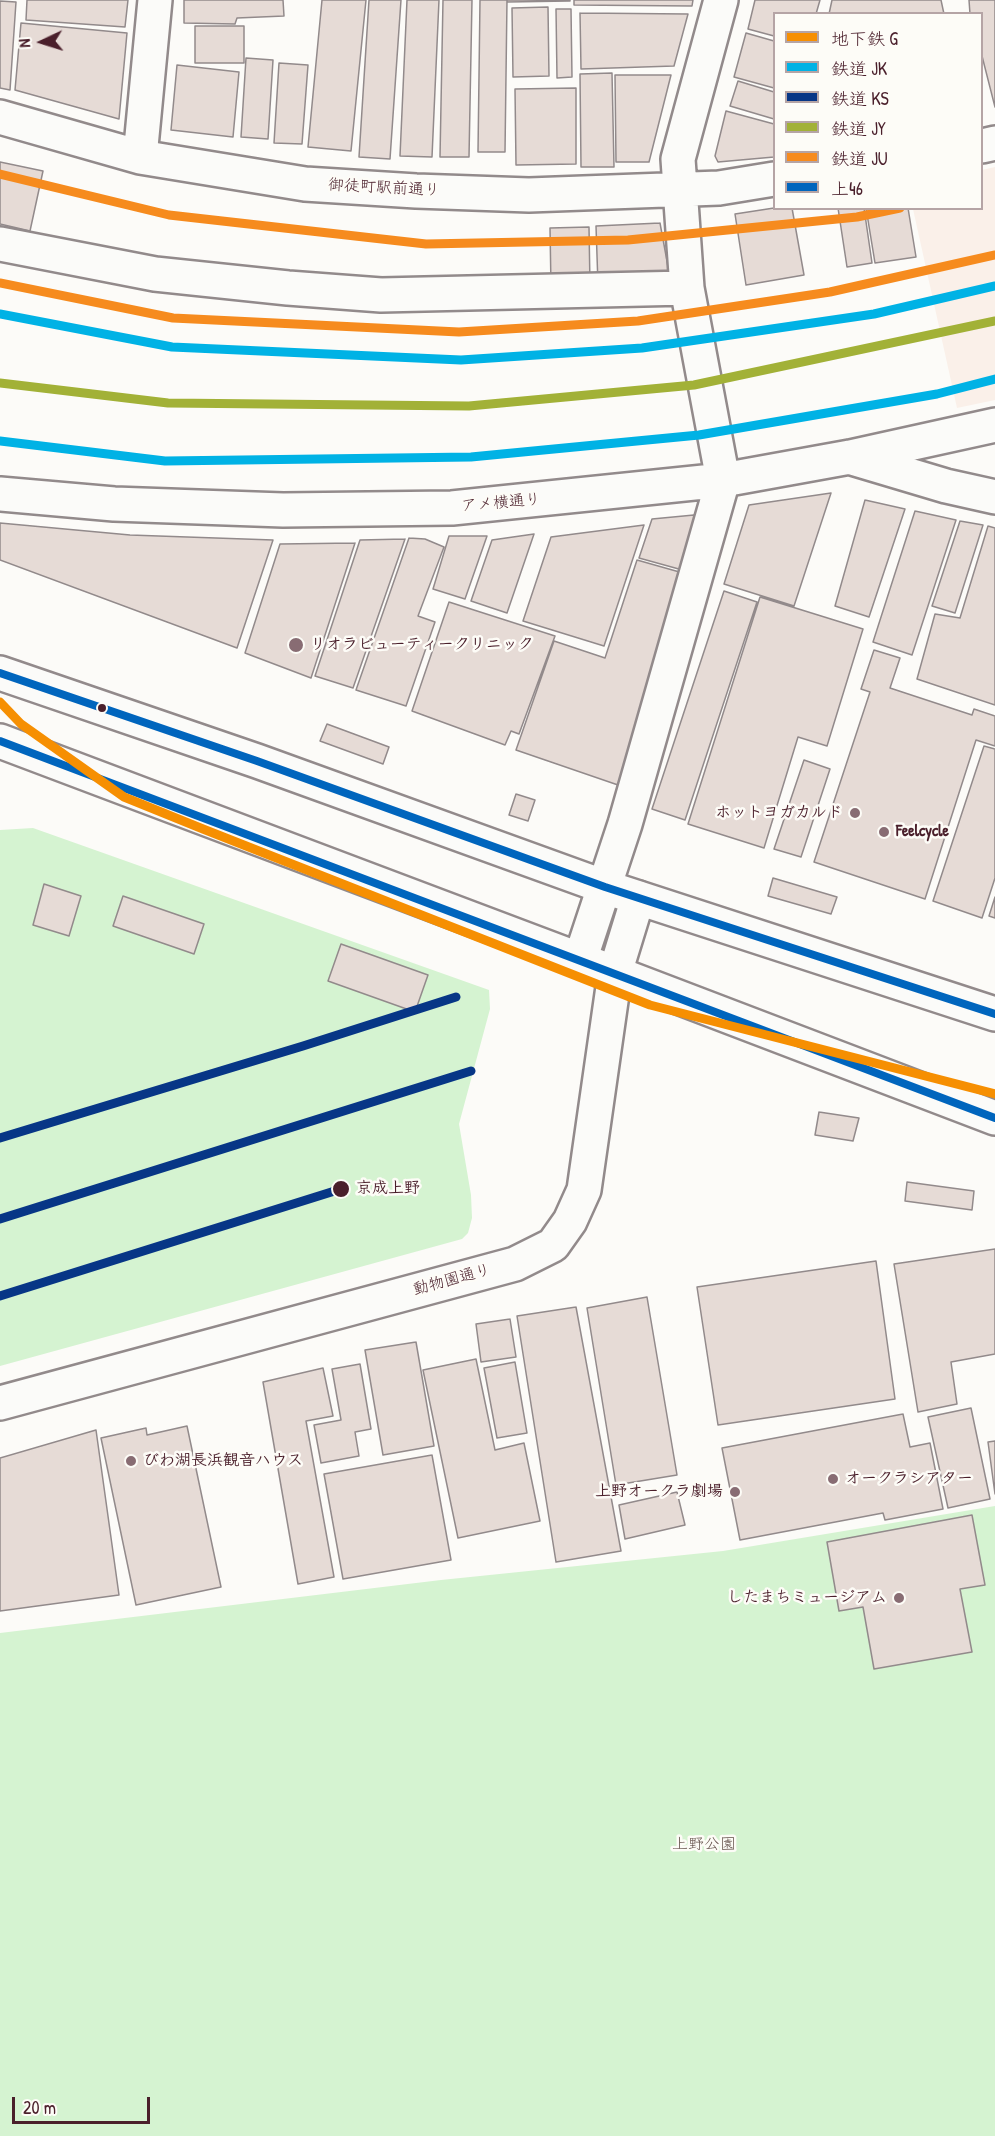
<!DOCTYPE html>
<html>
<head>
<meta charset="utf-8">
<style>
	body { margin:0 }
	#map { position:relative; width:995px; height:2136px; overflow:hidden; background:#fcfbf8; font-family:"Patrick Hand","Klee One",sans-serif }
	canvas { display:block }
	.legend { position:absolute; left:773px; top:12px; width:210px; height:198px; box-sizing:border-box; background:#fdfcf7; border:2px solid #b5a4a5; margin:0; padding:8px 10px; list-style:none; font-size:18px; color:#4a1f2b }
	.legend li { display:flex; align-items:center; gap:12px; height:30px }
	.legend b { width:30px; border:2px solid #b5a4a5 }
	.north { position:absolute; left:12px; top:12px; width:60px; height:60px; -webkit-text-stroke:4px #fdfcf7; paint-order:stroke; rotate:266deg; font-size:16px; font-weight:700; line-height:24px; text-align:center; color:#4a1f2b }
	.north::after { content:''; display:block; margin:auto; width:21px; height:27px; background:#4a1f2b; clip-path:polygon(50% 0,100% 100%,50% 72%,0 100%) }
	.scale { position:absolute; left:12px; top:2097px; width:138px; height:27px; box-sizing:border-box; border:3px solid #4a1f2b; border-top:0; padding-left:8px; font-size:18px; line-height:21px; white-space:nowrap; color:#4a1f2b; -webkit-text-stroke:4px #fdfcf7; paint-order:stroke }
</style>
</head>
<body>
<div id="map">
<canvas width="995" height="2136"></canvas>
<ul class="legend">
<li><b style="height:8px;background:#f68f02"></b>地下鉄 G</li>
<li><b style="height:8px;background:#00b2e5"></b>鉄道 JK</li>
<li><b style="height:8px;background:#073686"></b>鉄道 KS</li>
<li><b style="height:8px;background:#a2b137"></b>鉄道 JY</li>
<li><b style="height:8px;background:#f68b1e"></b>鉄道 JU</li>
<li><b style="height:8px;background:#0065bd"></b>上46</li>
</ul>
<div class="north">N</div>
<div class="scale">20 m</div>
</div>
<script>
const ctx = document.querySelector('canvas').getContext('2d');
ctx.lineJoin = 'round';
function paint(path, color) {
  ctx.fillStyle = color;
  ctx.fill(path, 'evenodd');
}
function poly(rows) {
  const path = new Path2D();
  for (const r of rows) {
    path.moveTo(r[0], r[1]);
    for (let i = 2; i < r.length; i += 2) path.lineTo(r[i], r[i + 1]);
  }
  return path;
}
function strokePath(path, color, width, dash) {
  ctx.strokeStyle = color;
  ctx.lineWidth = width;
  ctx.lineCap = dash ? 'butt' : 'round';
  ctx.setLineDash(dash || []);
  ctx.stroke(path);
}
function label(font, color, halo, rows, align = 'center') {
  ctx.font = font + ' "Patrick Hand","Klee One",sans-serif';
  ctx.lineWidth = 5;
  ctx.setLineDash([]);
  ctx.textBaseline = 'middle';
  ctx.strokeStyle = halo;
  ctx.fillStyle = color;
  for (const [text, x, y, turn = 0] of rows) {
    ctx.save();
    ctx.translate(x, y);
    ctx.rotate((+turn || 0) * Math.PI / 180);
    ctx.textAlign = isNaN(turn) ? turn : align;
    if (halo) ctx.strokeText(text, 0, 0);
    ctx.fillText(text, 0, 0);
    ctx.restore();
  }
}
paint(poly([
	[995,167,995,400,957,408,913,209,982,208,982,170]
]), '#faf0e9');
paint(poly([
	[33,828,489,990,490,1009,459,1124,471,1195,472,1218,468,1233,462,1239,0,1366,0,830],
	[995,1506,995,2136,0,2136,0,1633,441,1580,723,1551]
]), '#d5f3d1');
const building = poly([
	[27,0,128,0,125,27,26,20,27,0],
	[184,0,283,0,284,16,237,18,235,24,184,23,184,0],
	[322,0,366,0,351,151,308,147,322,0],
	[369,0,401,0,390,159,359,157,369,0],
	[407,0,439,0,432,157,400,156,407,0],
	[443,0,472,0,469,157,440,157,443,0],
	[480,0,507,0,505,152,478,152,480,0],
	[507,0,570,0,570,1,507,2,507,0],
	[574,0,693,0,692,6,574,5,574,0],
	[755,0,820,0,816,14,774,14,774,36,748,29,755,0],
	[832,0,941,0,944,14,829,14,832,0],
	[969,0,995,0,995,107,982,56,982,14,970,14,969,0],
	[0,1,16,2,10,90,0,88,0,1],
	[548,7,549,76,513,77,512,8,548,7],
	[556,9,571,9,572,77,557,78,556,9],
	[580,13,688,14,674,66,581,69,580,13],
	[21,23,127,33,119,119,15,90,21,23],
	[195,26,244,26,244,63,195,63,195,26],
	[746,33,774,41,774,88,734,77,746,33],
	[246,58,273,60,268,139,241,137,246,58],
	[279,63,308,65,302,144,274,143,279,63],
	[177,65,239,72,233,137,171,130,177,65],
	[612,73,614,167,581,167,580,74,612,73],
	[615,75,671,75,649,162,616,162,615,75],
	[738,81,774,92,774,119,730,106,738,81],
	[576,88,576,164,516,165,515,89,576,88],
	[726,111,774,124,774,157,718,162,715,156,726,111],
	[0,162,43,171,30,231,0,224,0,162],
	[774,208,792,208,804,275,746,285,735,214,774,208],
	[838,208,864,208,872,263,847,267,838,208],
	[866,208,908,208,916,257,875,263,866,208],
	[660,223,669,272,660,282,598,285,596,226,660,223],
	[589,227,590,286,551,287,550,228,589,227],
	[831,493,794,606,724,584,749,505,831,493],
	[865,500,905,509,869,617,835,606,865,500],
	[915,511,956,520,912,655,873,642,915,511],
	[694,515,699,521,686,571,639,558,652,519,694,515],
	[960,521,983,525,955,613,932,606,960,521],
	[0,523,130,535,273,540,237,648,0,560,0,523],
	[644,525,604,646,523,621,551,537,644,525],
	[988,526,995,528,995,705,917,679,935,614,960,618,988,526],
	[534,534,507,613,471,601,492,540,534,534],
	[449,536,487,536,465,599,433,589,449,536],
	[409,538,425,539,444,547,418,616,435,622,406,706,356,690,409,538],
	[405,539,353,688,315,676,360,540,405,539],
	[355,543,311,678,245,653,280,544,355,543],
	[637,560,683,573,618,785,516,750,554,641,605,658,637,560],
	[724,591,757,602,685,820,652,809,724,591],
	[760,597,863,629,827,746,798,737,764,848,688,824,760,597],
	[449,602,555,636,519,734,511,731,505,745,412,711,449,602],
	[874,650,900,658,890,688,972,715,974,709,995,716,995,746,976,740,925,899,814,862,870,692,861,689,874,650],
	[327,724,389,747,383,764,320,741,327,724],
	[984,746,995,749,995,878,982,918,933,901,984,746],
	[804,760,830,769,801,857,774,849,804,760],
	[516,794,535,800,528,821,509,815,516,794],
	[773,878,837,897,831,914,768,896,773,878],
	[44,884,81,896,69,936,33,925,44,884],
	[123,896,204,924,194,954,113,926,123,896],
	[995,897,995,918,989,916,995,897],
	[341,944,428,975,415,1012,328,981,341,944],
	[819,1112,859,1118,853,1141,815,1135,819,1112],
	[907,1182,974,1191,972,1210,905,1201,907,1182],
	[995,1249,995,1354,951,1362,957,1404,918,1412,894,1264,995,1249],
	[876,1261,895,1399,718,1425,697,1287,876,1261],
	[647,1297,677,1475,616,1485,587,1308,647,1297],
	[576,1307,621,1551,556,1562,517,1316,576,1307],
	[510,1319,516,1357,481,1362,476,1324,510,1319],
	[416,1342,434,1446,383,1455,365,1350,416,1342],
	[476,1359,495,1450,524,1443,540,1521,458,1538,423,1370,476,1359],
	[515,1362,527,1433,497,1438,484,1368,515,1362],
	[360,1364,371,1429,355,1432,359,1456,321,1463,314,1425,341,1420,332,1369,360,1364],
	[323,1368,333,1416,306,1421,334,1577,298,1584,263,1382,323,1368],
	[971,1408,990,1499,948,1508,928,1417,971,1408],
	[903,1414,910,1447,930,1443,943,1509,885,1520,883,1513,740,1540,722,1448,903,1414],
	[187,1426,221,1587,136,1605,101,1438,146,1428,147,1435,187,1426],
	[96,1430,119,1595,0,1611,0,1458,96,1430],
	[995,1441,995,1494,988,1442,995,1441],
	[432,1455,451,1560,343,1579,324,1474,432,1455],
	[677,1492,685,1525,625,1539,619,1505,677,1492],
	[972,1515,985,1585,960,1589,972,1652,874,1669,863,1607,839,1611,827,1542,972,1515]
]);
paint(building, '#e6dbd6');
strokePath(building, '#928a8b', 1.5);
const minor = poly([
	[0,117,140,157,305,184,416,191,529,195,719,188,774,179],
	[982,146,995,143],
	[140,157,155,0],
	[0,244,155,274,288,288,381,295,687,288],
	[852,458,946,486,995,497],
	[0,494,114,504,283,510,452,508,723,480,850,457,995,425],
	[580,960,625,824,723,480,687,288,678,159,721,0],
	[0,1403,515,1264,553,1245,570,1221,584,1190,615,973,638,898]
]);
const major = poly([
	[0,673,257,761,605,887,995,1014],
	[0,741,615,973,995,1118]
]);
strokePath(minor, '#928a8b', 38);
strokePath(major, '#928a8b', 38);
strokePath(minor, '#fbfbf9', 33);
strokePath(major, '#fbfbf9', 33);
strokePath(poly([
	[0,673,257,761,605,887,995,1014],
	[0,741,995,1118]
]), '#0065bd', 8);
strokePath(poly([
	[0,314,172,347,461,360,642,348,874,314,995,286],
	[0,441,165,461,471,457,699,435,937,394,995,379]
]), '#00b2e5', 9);
strokePath(poly([
	[0,1138,303,1046,456,997],
	[0,1219,471,1071],
	[0,1296,341,1189]
]), '#073686', 9);
strokePath(poly([
	[0,383,168,403,469,406,694,385,995,321]
]), '#a2b137', 9);
strokePath(poly([
	[0,174,169,215,426,244,628,240,857,217,900,208],
	[0,283,173,318,459,332,638,321,830,292,995,255]
]), '#f68b1e', 9);
strokePath(poly([
	[0,702,21,724,124,797,203,829,650,1005,995,1094]
]), '#f68f02', 9);
for (const [x, y, r, color] of [
	[296,645,8,"#886c73"],
	[102,708,5,"#4a1f2b"],
	[855,813,6,"#886c73"],
	[884,832,6,"#886c73"],
	[341,1189,9,"#4a1f2b"],
	[131,1461,6,"#886c73"],
	[833,1479,6,"#886c73"],
	[735,1492,6,"#886c73"],
	[899,1598,6,"#886c73"]
]) {
  const dot = new Path2D();
  dot.arc(x, y, r, 0, 2 * Math.PI);
  ctx.fillStyle = color;
  ctx.fill(dot);
  strokePath(dot, '#fdfcf7', 2);
}
label('16px', '#4a1f2b', '#fdfcf7', [
	["御徒町駅前通り",384,188,3],
	["アメ横通り",501,503,-5],
	["動物園通り",452,1280,-15]
]);
label('bold 16px', '#4a1f2b', '#fdfcf7', [
	["リオラビューティークリニック",310,645],
	["ホットヨガカルド",843,813,"right"],
	["Feelcycle",896,832],
	["びわ湖長浜観音ハウス",143,1461],
	["オークラシアター",845,1479],
	["上野オークラ劇場",723,1492,"right"],
	["したまちミュージアム",887,1598,"right"]
], 'left');
label('bold 16px', '#4a1f2b', '#fdfcf7', [
	["京成上野",356,1189]
], 'left');
label('16px', '#65524c', '#fdfcf7', [
	["上野公園",704,1845]
]);
</script>
</body>
</html>
